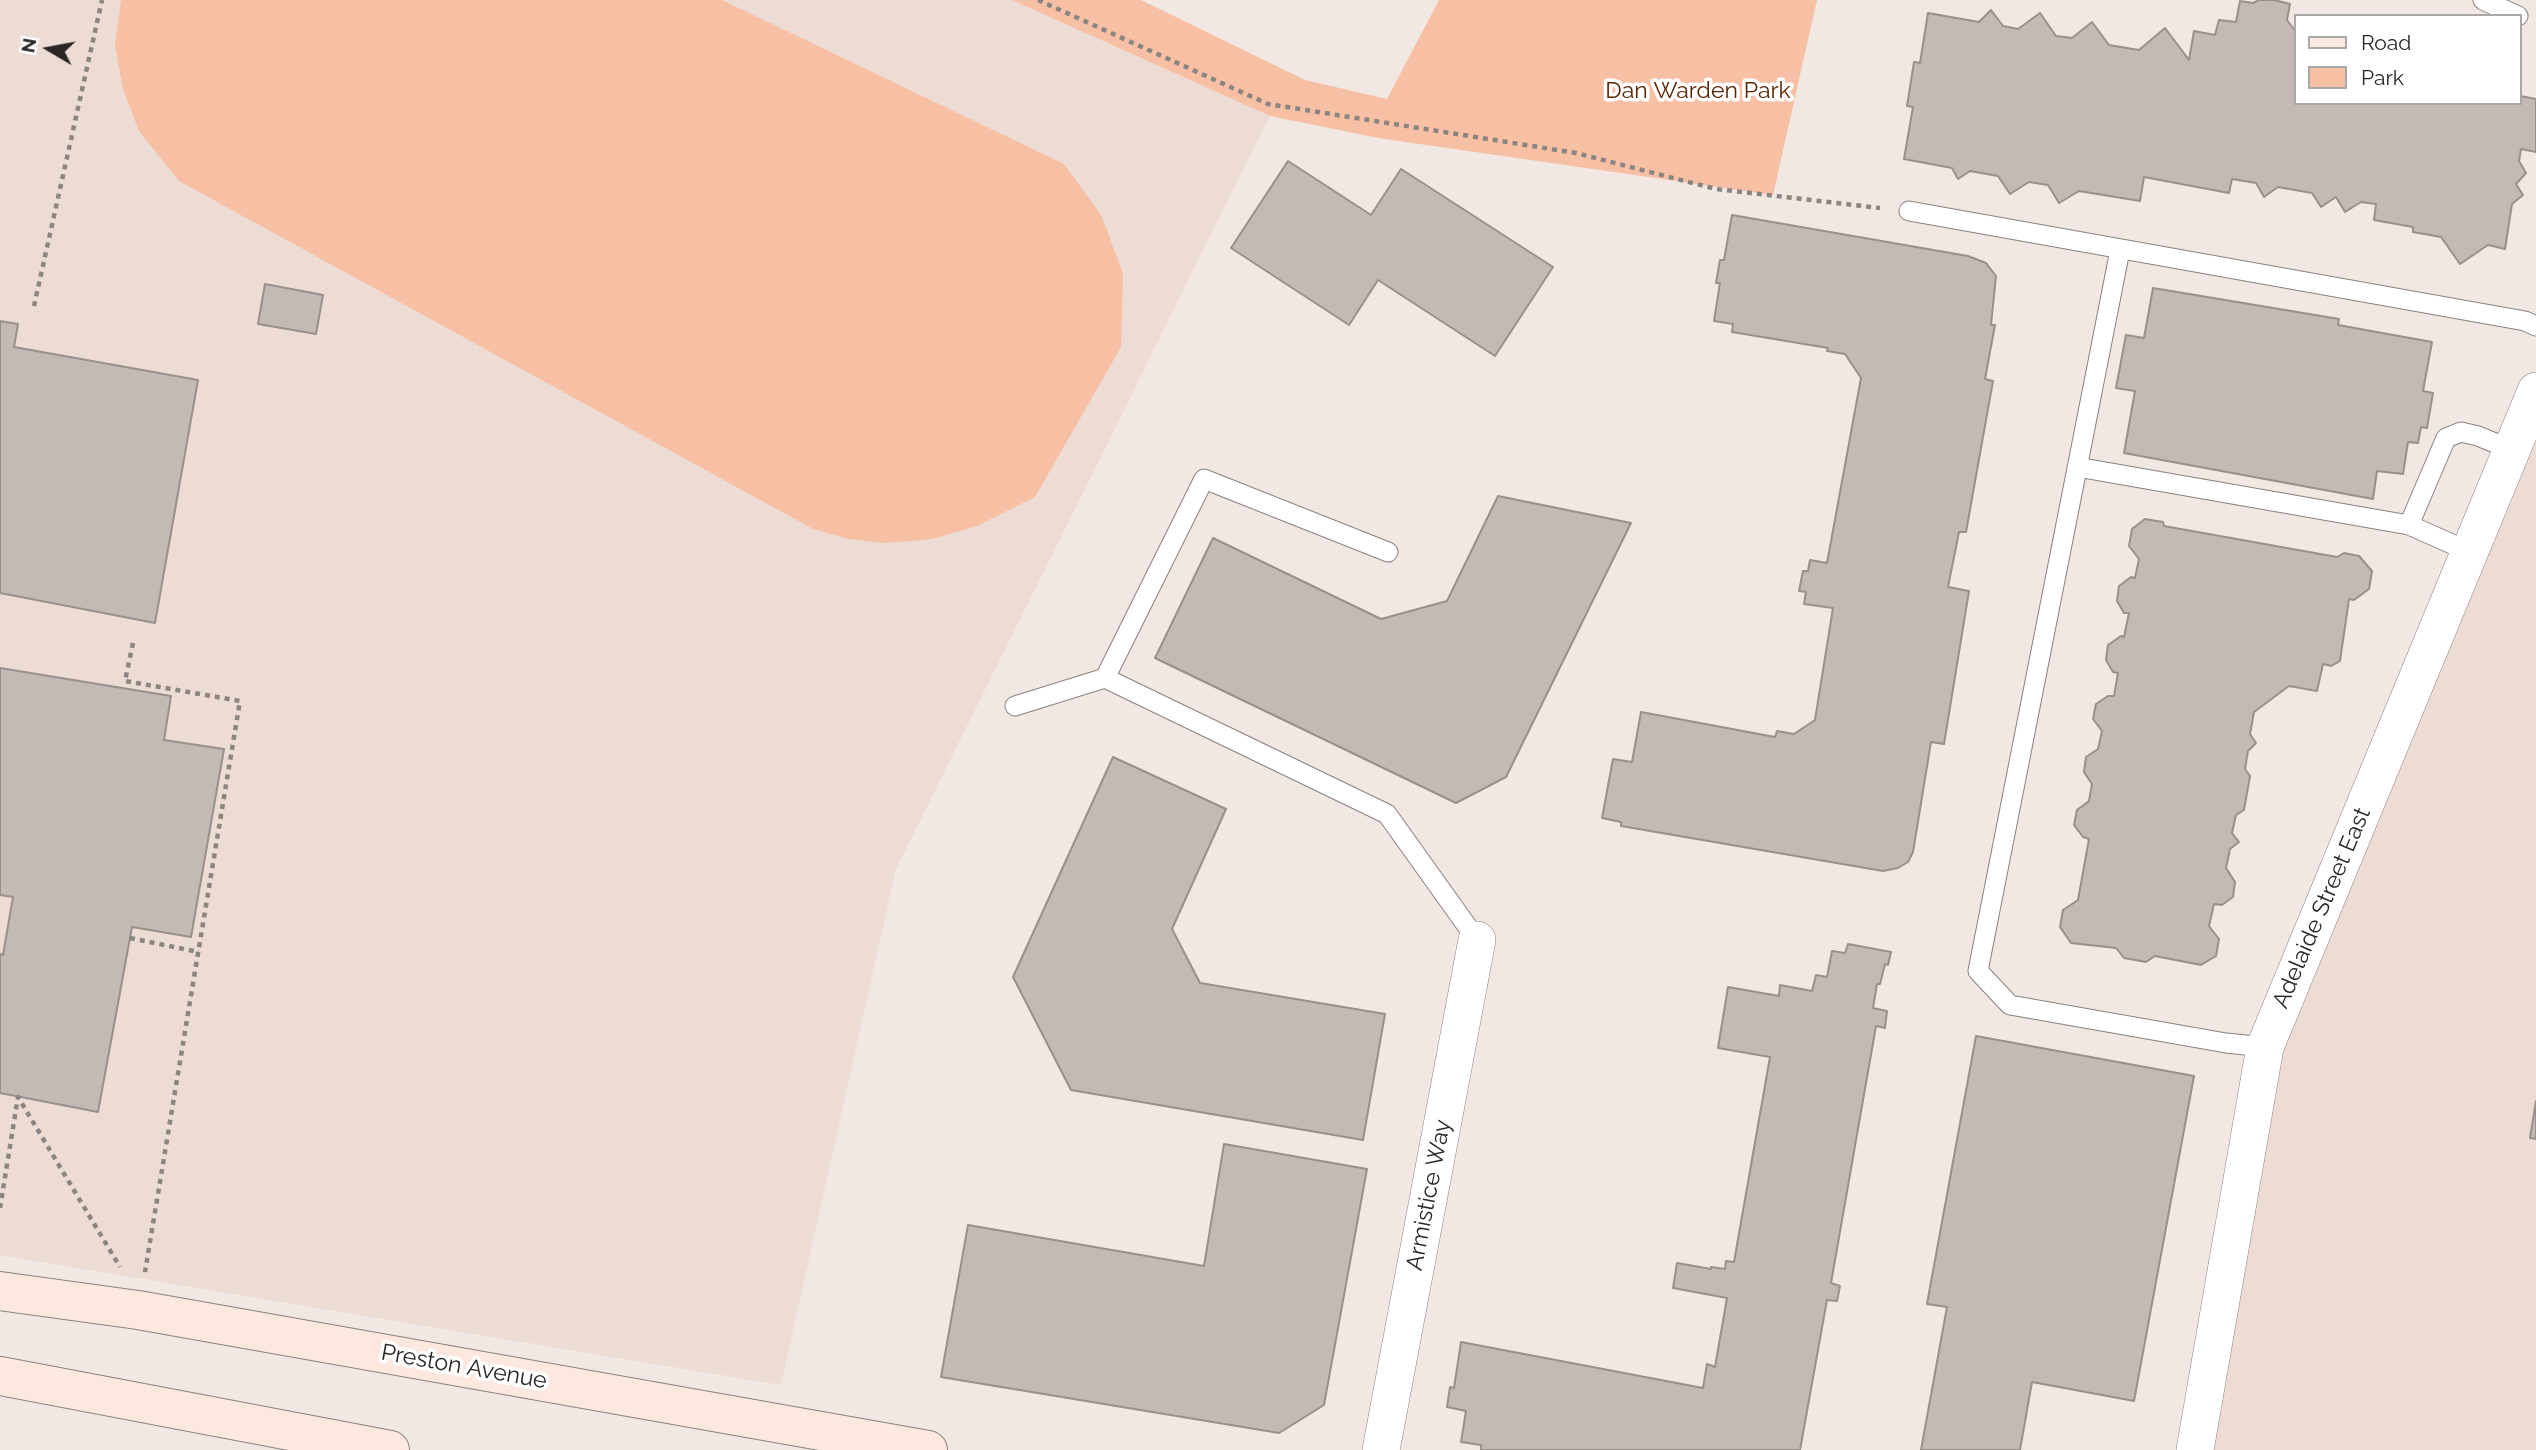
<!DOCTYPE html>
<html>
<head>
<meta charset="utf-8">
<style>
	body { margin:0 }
	#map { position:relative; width:2536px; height:1450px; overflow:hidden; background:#f1e8e4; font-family:Raleway,sans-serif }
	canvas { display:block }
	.legend { position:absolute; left:2294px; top:14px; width:228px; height:91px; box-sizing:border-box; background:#fff; border:2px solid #a9a8a7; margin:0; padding:9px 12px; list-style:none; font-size:21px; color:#292624 }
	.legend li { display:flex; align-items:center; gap:14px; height:35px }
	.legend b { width:35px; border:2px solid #a9a8a7 }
	.north { position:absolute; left:14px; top:14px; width:70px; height:70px; -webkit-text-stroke:5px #fff; paint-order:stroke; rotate:280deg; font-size:19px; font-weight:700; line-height:28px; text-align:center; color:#292624 }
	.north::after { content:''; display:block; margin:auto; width:24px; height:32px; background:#292624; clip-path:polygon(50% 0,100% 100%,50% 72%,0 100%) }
</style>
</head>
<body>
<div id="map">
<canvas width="2536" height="1450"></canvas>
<ul class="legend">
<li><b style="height:9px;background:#fde8df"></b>Road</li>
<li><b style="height:19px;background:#f7bfa3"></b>Park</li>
</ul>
<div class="north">N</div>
</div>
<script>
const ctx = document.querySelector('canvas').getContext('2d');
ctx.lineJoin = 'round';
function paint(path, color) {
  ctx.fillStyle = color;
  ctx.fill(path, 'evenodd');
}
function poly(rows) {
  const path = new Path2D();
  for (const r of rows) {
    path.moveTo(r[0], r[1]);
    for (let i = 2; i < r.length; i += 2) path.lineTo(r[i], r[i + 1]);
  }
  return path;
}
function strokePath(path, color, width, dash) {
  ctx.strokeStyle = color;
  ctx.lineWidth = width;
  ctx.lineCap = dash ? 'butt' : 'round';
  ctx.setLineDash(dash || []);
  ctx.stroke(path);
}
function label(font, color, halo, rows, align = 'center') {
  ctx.font = font + ' Raleway,sans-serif';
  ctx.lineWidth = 7;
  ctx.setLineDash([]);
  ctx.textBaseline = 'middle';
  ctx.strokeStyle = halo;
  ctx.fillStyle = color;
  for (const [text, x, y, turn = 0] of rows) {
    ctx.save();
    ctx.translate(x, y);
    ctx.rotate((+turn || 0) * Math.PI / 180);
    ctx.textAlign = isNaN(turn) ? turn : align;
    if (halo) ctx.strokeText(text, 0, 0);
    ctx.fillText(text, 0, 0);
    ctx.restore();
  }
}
paint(poly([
	[0,0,1012,0,1270,116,896,869,781,1385,0,1255],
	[2536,391,2536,1450,2195,1450,2265,1047]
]), '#eddcd4');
paint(poly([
	[121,0,722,0,1064,164,1101,215,1123,273,1121,347,1035,497,977,526,932,539,886,543,849,539,813,529,179,181,139,131,123,89,115,45],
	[1012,0,1141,0,1305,80,1387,99,1439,0,1817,0,1773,195,1378,138,1270,116]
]), '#f7bfa3');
const building = poly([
	[2259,0,2274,0,2290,4,2287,20,2296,32,2296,103,2520,103,2520,96,2536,99,2536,152,2521,149,2519,161,2526,173,2516,184,2523,195,2512,204,2505,249,2488,245,2460,264,2441,237,2413,232,2413,227,2374,220,2376,204,2361,202,2345,212,2336,197,2321,207,2312,193,2278,187,2264,197,2256,183,2232,179,2229,193,2144,177,2140,201,2079,191,2059,203,2048,185,2029,182,2010,194,1998,176,1970,171,1958,179,1952,168,1904,159,1913,107,1907,106,1914,62,1920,63,1928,13,1979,22,1991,10,2003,26,2018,29,2040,13,2056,36,2072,38,2092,22,2109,45,2139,50,2165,28,2189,60,2194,31,2215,35,2219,20,2236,22,2240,1,2253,3,2259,0],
	[1288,161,1371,215,1401,169,1553,267,1495,356,1378,280,1349,325,1231,248,1288,161],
	[1732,215,1968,256,1986,263,1996,276,1991,325,1995,325,1985,379,1993,381,1966,532,1959,532,1948,587,1969,591,1944,744,1931,742,1913,852,1908,862,1898,868,1883,871,1621,826,1621,822,1602,818,1613,759,1632,762,1641,712,1775,737,1777,731,1794,734,1815,720,1833,608,1804,604,1806,592,1799,591,1803,571,1808,571,1810,560,1827,563,1861,378,1845,354,1827,351,1828,348,1732,332,1733,324,1714,321,1720,283,1716,283,1720,260,1724,260,1732,215],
	[265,284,323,295,316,334,258,324,265,284],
	[2153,288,2339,319,2338,325,2432,342,2423,391,2433,393,2427,428,2421,427,2418,443,2408,442,2403,474,2377,471,2373,499,2124,453,2135,391,2116,388,2126,335,2144,338,2153,288],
	[0,321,18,324,14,347,198,380,155,623,0,593,0,321],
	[1498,496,1631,523,1506,777,1456,803,1155,658,1213,538,1381,619,1447,601,1498,496],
	[2145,519,2163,522,2164,526,2337,557,2344,553,2359,556,2372,571,2369,589,2354,600,2349,599,2340,661,2331,666,2323,664,2317,691,2289,686,2254,712,2250,734,2256,743,2248,751,2245,769,2250,776,2244,810,2236,815,2232,833,2239,842,2230,849,2226,868,2235,882,2233,897,2222,905,2214,904,2209,926,2219,939,2216,956,2201,965,2155,956,2146,962,2124,958,2116,948,2071,943,2060,927,2063,910,2078,900,2089,839,2083,837,2074,825,2077,810,2089,801,2092,784,2084,772,2086,757,2098,749,2102,731,2093,719,2096,704,2108,696,2114,696,2118,673,2113,672,2106,660,2108,645,2121,636,2124,637,2129,613,2124,613,2117,601,2119,586,2131,577,2135,578,2139,559,2129,546,2132,529,2145,519],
	[0,668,171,696,164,740,224,749,191,937,132,927,98,1112,0,1093,0,954,3,955,13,897,0,895,0,668],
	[1113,757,1226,809,1172,929,1200,983,1385,1014,1363,1140,1071,1090,1013,977,1113,757],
	[1848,944,1891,952,1888,965,1885,964,1880,984,1877,984,1873,1008,1887,1011,1885,1028,1876,1026,1831,1283,1840,1286,1837,1301,1827,1300,1800,1450,1481,1450,1481,1445,1461,1442,1466,1411,1447,1407,1450,1387,1454,1388,1461,1342,1703,1388,1707,1364,1715,1367,1727,1298,1673,1288,1677,1263,1711,1269,1711,1267,1725,1269,1726,1261,1734,1262,1770,1057,1718,1048,1728,987,1779,996,1780,985,1812,991,1816,975,1827,977,1832,951,1845,953,1848,944],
	[1976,1036,2194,1076,2134,1401,2032,1382,2020,1450,1921,1450,1947,1307,1927,1304,1976,1036],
	[2536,1101,2536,1139,2530,1138,2536,1101],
	[1224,1144,1367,1169,1324,1405,1279,1433,941,1377,968,1225,1204,1266,1224,1144]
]);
paint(building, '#c3bab6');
strokePath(building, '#99908c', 2);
const service = poly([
	[2483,0,2518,16],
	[1909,211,2525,321,2536,326],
	[2120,250,1978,971,2010,1005,2226,1043,2265,1047],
	[2077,467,2409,525],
	[2470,552,2409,525,2446,438,2461,432,2478,436,2512,450],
	[1105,678,1204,479,1388,552],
	[1015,706,1105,678,1387,814,1477,940]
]);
const minor = poly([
	[1381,1450,1477,940],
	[2195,1450,2265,1047,2536,391]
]);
const secondary = poly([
	[0,1291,138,1310,928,1450],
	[0,1376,390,1450]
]);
strokePath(service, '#8a827e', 21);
strokePath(minor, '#8a827e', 38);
strokePath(secondary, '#8a827e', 40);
strokePath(poly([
	[1038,0,1268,104,1576,153,1716,189,1880,208],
	[34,306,102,0],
	[133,643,125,681,240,701,145,1272],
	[130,938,199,952],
	[0,1208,18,1097,120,1267]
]), '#8b8582', 4.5, [5, 5]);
strokePath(service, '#fff', 19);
strokePath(minor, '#fff', 37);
strokePath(secondary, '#fde8df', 38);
label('23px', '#5a2502', '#fff', [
	["Dan Warden Park",1698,91]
]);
label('23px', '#292624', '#fff', [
	["Adelaide Street East",2322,908,-67],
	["Armistice Way",1429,1195,-79],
	["Preston Avenue",464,1367,10]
]);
</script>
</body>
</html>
